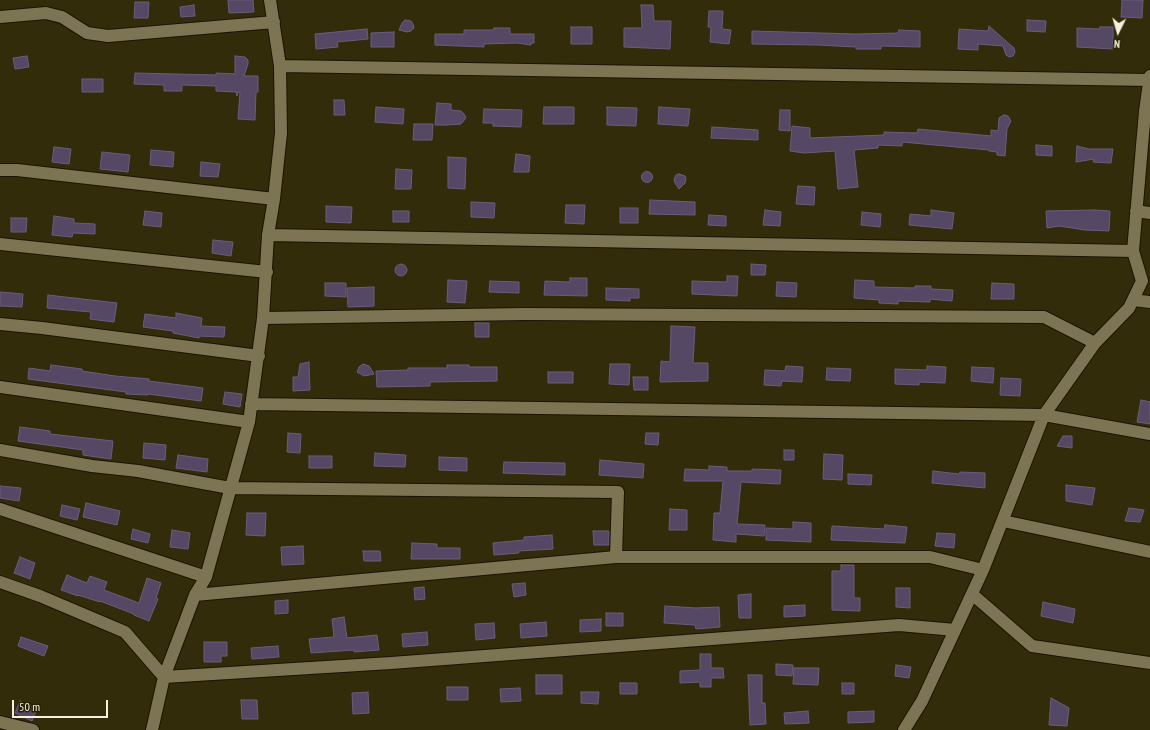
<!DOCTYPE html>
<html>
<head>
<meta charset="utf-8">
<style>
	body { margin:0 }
	#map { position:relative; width:1150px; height:730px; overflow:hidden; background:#332c0b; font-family:"PT Sans Narrow",sans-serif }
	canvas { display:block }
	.north { position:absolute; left:1098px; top:12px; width:40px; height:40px; -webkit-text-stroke:3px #292202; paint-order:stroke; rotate:185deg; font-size:11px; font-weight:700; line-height:16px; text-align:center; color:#f6f1df }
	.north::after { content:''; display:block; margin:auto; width:14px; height:18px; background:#f6f1df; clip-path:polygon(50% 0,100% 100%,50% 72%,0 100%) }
	.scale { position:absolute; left:12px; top:700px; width:96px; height:18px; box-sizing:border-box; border:2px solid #f6f1df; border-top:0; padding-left:5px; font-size:12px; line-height:14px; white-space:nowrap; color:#f6f1df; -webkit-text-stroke:3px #292202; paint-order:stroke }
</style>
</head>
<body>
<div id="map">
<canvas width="1150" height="730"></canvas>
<div class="north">N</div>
<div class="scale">50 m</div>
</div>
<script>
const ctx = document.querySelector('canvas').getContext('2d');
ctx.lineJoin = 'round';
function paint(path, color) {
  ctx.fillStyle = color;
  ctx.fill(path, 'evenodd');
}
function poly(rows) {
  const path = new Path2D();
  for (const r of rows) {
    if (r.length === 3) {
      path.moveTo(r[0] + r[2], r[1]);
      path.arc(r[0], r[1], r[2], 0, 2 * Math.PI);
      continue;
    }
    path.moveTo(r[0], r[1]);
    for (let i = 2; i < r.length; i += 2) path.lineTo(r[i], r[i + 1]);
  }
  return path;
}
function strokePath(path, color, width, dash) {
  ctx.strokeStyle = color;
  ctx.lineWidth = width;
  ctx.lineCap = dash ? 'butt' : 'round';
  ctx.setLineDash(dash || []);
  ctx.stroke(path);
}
const building = poly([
	[228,0,253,0,254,12,229,13,228,0],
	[1122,0,1143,0,1142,18,1121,17,1122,0],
	[135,2,149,2,148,18,134,18,135,2],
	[194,5,195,16,181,17,180,7,194,5],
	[641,5,653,5,654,21,671,21,670,49,624,47,624,28,642,28,641,5],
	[709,11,723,11,722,29,731,30,729,44,710,42,711,27,708,27,709,11],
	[405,20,411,21,413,24,414,28,411,31,407,32,399,30,402,23,405,20],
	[1027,20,1046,21,1045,32,1027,31,1027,20],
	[989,26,1014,48,1015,52,1013,56,1009,57,1006,55,1003,46,978,44,978,50,958,49,959,29,988,31,989,26],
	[571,27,592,27,592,44,571,44,571,27],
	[1100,27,1113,27,1113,49,1077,47,1077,28,1100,29,1100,27],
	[494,28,510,28,510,34,534,34,534,43,531,43,531,45,517,43,484,44,484,47,435,45,435,34,464,34,464,30,494,30,494,28],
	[367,29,368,39,337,42,338,47,316,49,315,34,367,29],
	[899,30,920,31,920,47,881,46,881,49,856,49,856,47,818,45,752,44,752,31,856,34,898,33,899,30],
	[394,32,394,47,371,47,371,33,394,32],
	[27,56,29,67,15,69,13,58,27,56],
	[235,56,245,57,248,60,248,64,244,76,258,76,258,92,256,92,255,120,238,119,240,92,238,92,237,96,236,92,216,91,216,86,182,85,182,91,164,91,164,85,134,84,135,73,216,75,216,73,235,74,235,56],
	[82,79,103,79,103,92,82,92,82,79],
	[334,100,344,100,345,115,334,115,334,100],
	[437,103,451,104,451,110,461,111,464,114,466,118,461,124,447,125,435,125,437,103],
	[376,107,404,109,403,124,375,122,376,107],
	[544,107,574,107,574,124,543,124,544,107],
	[607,107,637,108,636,126,607,125,607,107],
	[659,107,690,109,688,126,658,124,659,107],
	[484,109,522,110,521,127,493,126,493,123,483,123,484,109],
	[780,110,790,110,790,131,779,130,780,110],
	[1004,115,1008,116,1011,121,1007,129,1005,156,997,155,997,152,989,151,989,150,902,142,902,146,878,145,878,148,854,150,858,187,838,189,835,151,804,153,790,151,792,126,810,128,810,138,884,135,884,132,917,133,918,129,991,136,991,130,998,131,999,118,1004,115],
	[414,124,433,124,432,140,413,140,414,124],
	[712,127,758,130,758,140,711,138,712,127],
	[1036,145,1052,146,1052,156,1036,155,1036,145],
	[1077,146,1089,149,1113,149,1111,163,1093,162,1094,159,1076,162,1077,146],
	[54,147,71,149,69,164,52,162,54,147],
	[151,150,174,152,173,167,150,165,151,150],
	[102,152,130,155,128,172,100,169,102,152],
	[516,154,530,156,529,172,514,172,516,154],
	[448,157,466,158,465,189,448,188,448,157],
	[201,162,220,164,218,177,200,176,201,162],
	[396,169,412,170,411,189,395,189,396,169],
	[647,177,5.5],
	[679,174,685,176,686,179,685,183,679,189,675,183,674,179,676,175,679,174],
	[798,186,815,187,814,205,796,204,798,186],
	[650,200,695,202,695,215,649,214,650,200],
	[471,202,495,203,494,218,471,217,471,202],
	[566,205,585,205,584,224,565,223,566,205],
	[326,206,352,207,351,223,326,222,326,206],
	[620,208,638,208,638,223,620,223,620,208],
	[765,210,781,212,780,226,763,225,765,210],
	[931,210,954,213,952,229,909,225,910,214,931,216,931,210],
	[1094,210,1110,211,1109,231,1085,230,1059,226,1047,228,1046,211,1094,210],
	[145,211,162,213,161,227,143,225,145,211],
	[393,211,409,211,409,222,393,222,393,211],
	[862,212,881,214,880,227,861,225,862,212],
	[709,215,726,216,726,226,708,225,709,215],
	[54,216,74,219,74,223,95,224,95,234,73,233,72,237,52,235,54,216],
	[11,218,27,218,26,232,11,232,11,218],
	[213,240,233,242,231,256,212,253,213,240],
	[751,264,766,265,765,275,751,275,751,264],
	[401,270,6],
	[727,276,738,276,737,296,692,294,692,281,727,282,727,276],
	[570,278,587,278,587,296,544,295,545,281,570,282,570,278],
	[448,280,467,281,465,303,447,302,448,280],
	[855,280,874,281,874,287,915,288,915,286,931,286,931,289,953,290,952,301,930,299,930,302,898,301,898,304,879,303,879,300,854,298,855,280],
	[490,281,519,282,519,293,489,292,490,281],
	[777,282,797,283,796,297,776,296,777,282],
	[325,283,346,283,346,297,325,296,325,283],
	[992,283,1014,284,1014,299,991,299,992,283],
	[374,287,374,306,348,307,347,288,374,287],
	[606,288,639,289,639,298,630,298,630,301,606,300,606,288],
	[0,292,23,294,22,307,0,306,0,292],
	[48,295,117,303,114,322,90,319,91,312,47,308,48,295],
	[176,313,202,318,201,326,225,327,224,337,199,336,199,338,173,333,173,331,143,327,145,314,176,318,176,313],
	[475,323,489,323,489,337,475,337,475,323],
	[671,326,695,327,693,363,708,363,708,381,660,382,661,361,670,362,671,326],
	[309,362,310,390,293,391,293,377,298,377,300,364,309,362],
	[363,364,369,366,374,374,364,376,357,372,359,367,363,364],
	[610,364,630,364,629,385,609,384,610,364],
	[51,365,82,369,82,371,115,376,149,379,149,381,203,388,201,401,148,394,148,395,126,394,126,392,28,379,29,368,50,371,51,365],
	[447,365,469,365,469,367,497,367,497,381,430,382,430,386,377,387,376,371,408,370,408,368,447,368,447,365],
	[786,366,803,367,802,382,782,381,781,386,764,385,765,370,785,371,786,366],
	[927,366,946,367,945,383,919,382,919,385,895,384,895,369,927,370,927,366],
	[972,367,994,368,993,383,971,381,972,367],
	[827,368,851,369,850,381,826,380,827,368],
	[548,372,573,372,573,383,548,383,548,372],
	[633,377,648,377,648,390,634,390,633,377],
	[1001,378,1021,379,1020,396,1000,395,1001,378],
	[225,392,242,394,240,407,223,404,225,392],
	[1141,400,1150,402,1150,424,1137,422,1141,400],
	[20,427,50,431,50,434,113,441,111,459,83,455,83,450,18,441,20,427],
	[288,433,301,434,300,453,287,452,288,433],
	[646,433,659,433,658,445,645,444,646,433],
	[1063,436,1072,436,1072,448,1057,446,1063,436],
	[144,443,166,445,165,460,143,458,144,443],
	[784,450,794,450,794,460,784,460,784,450],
	[375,453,406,455,405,467,374,466,375,453],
	[824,454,843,455,842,480,823,479,824,454],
	[178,455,208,459,207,472,176,468,178,455],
	[309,456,332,456,332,468,309,468,309,456],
	[439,457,467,458,467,471,439,470,439,457],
	[600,460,644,464,643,478,599,475,600,460],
	[504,462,565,463,565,475,503,473,504,462],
	[709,466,727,467,727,471,752,471,752,469,781,470,780,484,741,482,737,524,765,525,764,536,736,534,736,542,713,540,714,513,720,513,723,481,684,481,685,469,709,470,709,466],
	[933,471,959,474,960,472,985,473,985,488,932,483,933,471],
	[848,474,872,475,871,485,848,484,848,474],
	[1066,485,1095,488,1092,505,1066,501,1066,485],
	[0,486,21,488,19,501,0,498,0,486],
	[86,503,120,511,117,525,83,517,86,503],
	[62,505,80,509,77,520,60,516,62,505],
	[1129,508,1144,510,1140,522,1125,521,1129,508],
	[670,509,687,510,687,530,669,530,670,509],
	[247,513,266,513,265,536,246,535,247,513],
	[793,522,811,523,811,542,766,540,766,528,793,529,793,522],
	[885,525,907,527,905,543,831,540,832,526,884,529,885,525],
	[133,529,150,534,148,543,131,539,133,529],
	[172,530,190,533,188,549,170,547,172,530],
	[593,531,609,531,609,545,594,545,593,531],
	[937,533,955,534,954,548,935,546,937,533],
	[552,535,553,549,518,551,519,553,494,555,493,543,524,540,524,537,552,535],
	[412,543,437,544,437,548,460,548,460,559,411,559,412,543],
	[303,546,304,564,282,565,281,547,303,546],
	[363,551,380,551,381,561,364,561,363,551],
	[20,557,35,563,30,579,14,573,20,557],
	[841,565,854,565,854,598,860,598,860,611,832,610,832,571,841,571,841,565],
	[67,575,87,583,90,576,107,582,104,590,139,603,147,578,161,583,156,598,158,599,149,621,134,615,134,614,100,601,100,602,78,595,78,596,61,590,67,575],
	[525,583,526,595,514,597,512,584,525,583],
	[424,587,425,599,415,600,414,588,424,587],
	[896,588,910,588,910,608,896,607,896,588],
	[751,594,751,618,739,618,738,595,751,594],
	[288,600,288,613,275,614,275,601,288,600],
	[1043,602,1075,609,1073,623,1041,616,1043,602],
	[805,605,805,616,784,617,784,606,805,605],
	[665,606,696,608,719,607,720,627,696,629,695,625,664,623,665,606],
	[606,613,623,613,623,626,606,626,606,613],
	[344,617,347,638,377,635,379,650,354,652,354,650,311,653,309,639,334,637,332,619,344,617],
	[601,619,601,631,580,632,580,620,601,619],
	[546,622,547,636,521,638,520,624,546,622],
	[494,623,495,638,476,640,475,624,494,623],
	[427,632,428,645,403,647,402,634,427,632],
	[21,637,48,646,44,656,18,646,21,637],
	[204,642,227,642,227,656,221,656,221,662,204,662,204,642],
	[278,646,279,657,252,659,251,648,278,646],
	[700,654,711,654,711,668,723,668,724,678,711,678,711,687,700,687,700,682,680,683,680,671,700,670,700,654],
	[776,664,793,665,792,676,776,675,776,664],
	[896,665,911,667,909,678,895,676,896,665],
	[794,668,819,668,818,685,793,684,794,668],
	[536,675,562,675,562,694,536,694,536,675],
	[748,675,762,675,762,703,765,703,766,724,750,725,748,675],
	[620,683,637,683,637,694,620,694,620,683],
	[842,683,854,683,854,694,842,694,842,683],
	[447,687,468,687,468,700,447,700,447,687],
	[520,688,521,701,501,702,500,689,520,688],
	[368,692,369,713,353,714,352,693,368,692],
	[581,692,599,692,598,704,581,703,581,692],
	[1051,698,1069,708,1067,726,1049,725,1051,698],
	[241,700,257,700,258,719,242,719,241,700],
	[20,701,37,709,32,721,15,713,20,701],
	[808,711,809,723,785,724,784,713,808,711],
	[874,711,874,722,848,723,848,712,874,711]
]);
paint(building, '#544865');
strokePath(building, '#6a5d7b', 1);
const minor = poly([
	[0,17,46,13,62,17,87,33,108,36,274,22],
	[280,66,1149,80],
	[0,170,17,170,274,199],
	[1136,211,1150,213],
	[268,235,1133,251],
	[0,244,267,272],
	[1133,300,1150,302],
	[263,318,525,314,1044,317,1095,343],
	[0,324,42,328,259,356],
	[0,387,249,422],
	[251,404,1044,415,1150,434],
	[0,450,92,466,138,471,230,488,618,492,616,557],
	[0,509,206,577],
	[1003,521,1150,552],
	[0,582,40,596,125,632,164,677,391,663,899,625,955,630],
	[972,594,1032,646,1150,663],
	[195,595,616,557,930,557,983,570],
	[0,722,33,730],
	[152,730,164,677,195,595,206,577,249,422,263,318,268,235,274,199,281,133,280,66,270,0],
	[904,730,922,701,983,570,1044,415,1095,343,1129,308,1142,281,1133,251,1145,111,1150,76]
]);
strokePath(minor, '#1a1400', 14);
strokePath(minor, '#7d7453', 12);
</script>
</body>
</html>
